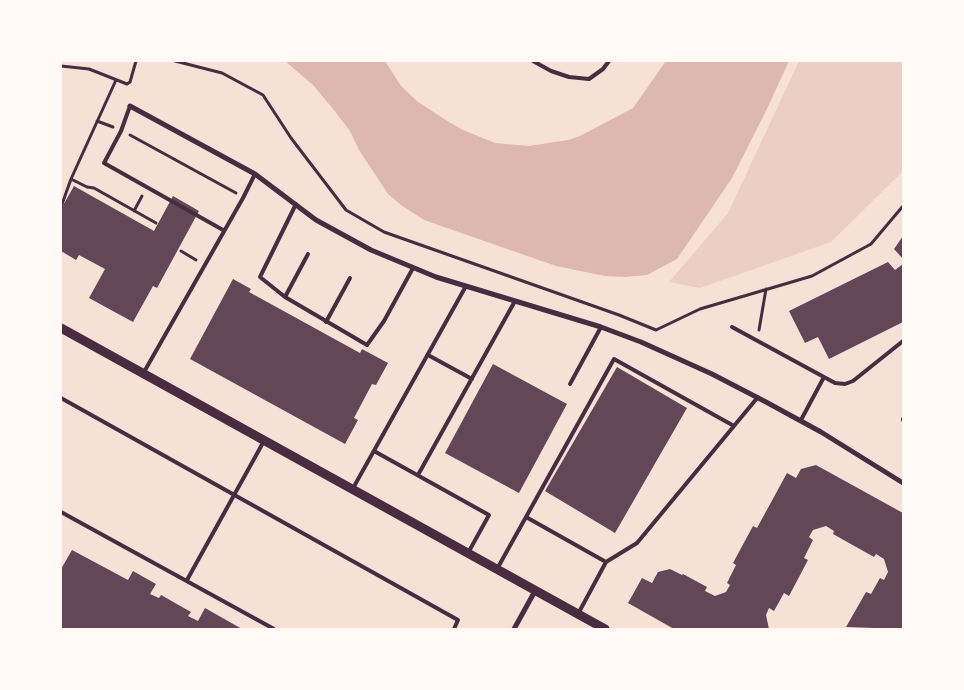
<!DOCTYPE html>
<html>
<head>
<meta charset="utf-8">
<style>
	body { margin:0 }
	#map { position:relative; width:964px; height:690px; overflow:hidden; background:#f7e1d7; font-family:Merriweather,serif }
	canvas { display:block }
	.frame { position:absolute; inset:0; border:62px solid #fffaf5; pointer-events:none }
</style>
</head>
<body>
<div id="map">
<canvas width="964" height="690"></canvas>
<div class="frame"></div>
</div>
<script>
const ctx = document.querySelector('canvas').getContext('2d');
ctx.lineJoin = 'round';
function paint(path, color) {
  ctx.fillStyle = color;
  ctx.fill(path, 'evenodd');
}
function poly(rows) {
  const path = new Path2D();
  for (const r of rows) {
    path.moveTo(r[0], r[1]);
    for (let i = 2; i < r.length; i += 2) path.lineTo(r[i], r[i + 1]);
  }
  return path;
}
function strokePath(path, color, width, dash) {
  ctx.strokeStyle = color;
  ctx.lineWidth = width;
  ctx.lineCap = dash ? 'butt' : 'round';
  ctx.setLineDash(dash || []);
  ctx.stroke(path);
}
paint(poly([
	[799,61,903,61,903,163,901,173,831,242,700,288,669,282,728,213]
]), '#ebcfc5');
paint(poly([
	[285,61,385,61,401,86,418,102,449,122,463,130,495,143,529,146,568,140,580,136,633,108,666,61,789,61,766,111,732,178,677,259,647,275,625,277,605,276,556,266,424,220,401,205,388,194,359,150,350,131,333,109,313,85]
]), '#dcb8b0');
paint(poly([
	[74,186,154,231,173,196,199,211,157,288,153,286,133,322,89,298,105,269,79,255,76,260,61,251,61,209],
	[903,236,903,259,894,249],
	[888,262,895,270,903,264,903,322,829,359,818,337,805,343,789,311],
	[233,279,251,289,249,292,360,353,362,349,388,363,376,385,372,384,354,418,358,420,345,444,190,359],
	[493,364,567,404,519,493,445,453],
	[617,367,687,408,615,533,545,491],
	[816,465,903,513,903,629,846,627,866,592,871,594,880,578,884,580,888,572,884,559,876,554,874,557,833,534,834,531,826,526,813,530,809,537,813,540,804,558,808,560,789,596,784,593,774,611,769,608,766,615,769,629,674,629,628,603,642,578,652,583,658,572,670,569,682,575,683,574,707,587,705,591,715,596,726,592,730,585,727,583,736,565,733,563,753,526,757,528,787,473,796,478,801,469],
	[72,550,128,580,133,571,156,584,150,594,159,598,161,595,191,612,188,616,198,621,205,608,242,629,61,629,61,569]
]), '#644757');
strokePath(poly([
	[175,61,222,73,263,95,291,138,346,210,384,232,619,315,656,330,700,309,812,276,871,244,903,206],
	[61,66,89,69,127,84,130,82,136,61],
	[97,121,113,127],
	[130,135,236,193],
	[71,179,87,187,94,188,156,223],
	[61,207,71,179,116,80],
	[134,211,142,196],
	[181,251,196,260],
	[759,330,766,289]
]), '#4a2c40', 3);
strokePath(poly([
	[533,61,551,71,569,77,589,79,603,69,609,61],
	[130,106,121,131,104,163,223,230],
	[296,204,260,277,285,297,367,345,384,321,413,268],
	[285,297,308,254],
	[326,322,350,278],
	[732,327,835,383,845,384,853,381,903,341],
	[428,355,472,379],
	[144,372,243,198,255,174],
	[570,384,601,327],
	[61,398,458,620,454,629],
	[903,419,903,420],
	[801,420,824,377],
	[374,451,489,515,468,553],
	[418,475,515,301],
	[352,490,466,286],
	[61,512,274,629],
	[526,517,606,562],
	[497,569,614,359,734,426],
	[187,580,264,441],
	[578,614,606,562,637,543,758,397]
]), '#4a2c40', 4);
strokePath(poly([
	[130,106,255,174,316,220,371,250,436,277,601,327,641,342,712,374,766,402,821,432,903,483],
	[514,629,535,591]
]), '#4a2c40', 5);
strokePath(poly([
	[61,328,605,629]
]), '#4a2c40', 9);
</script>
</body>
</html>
